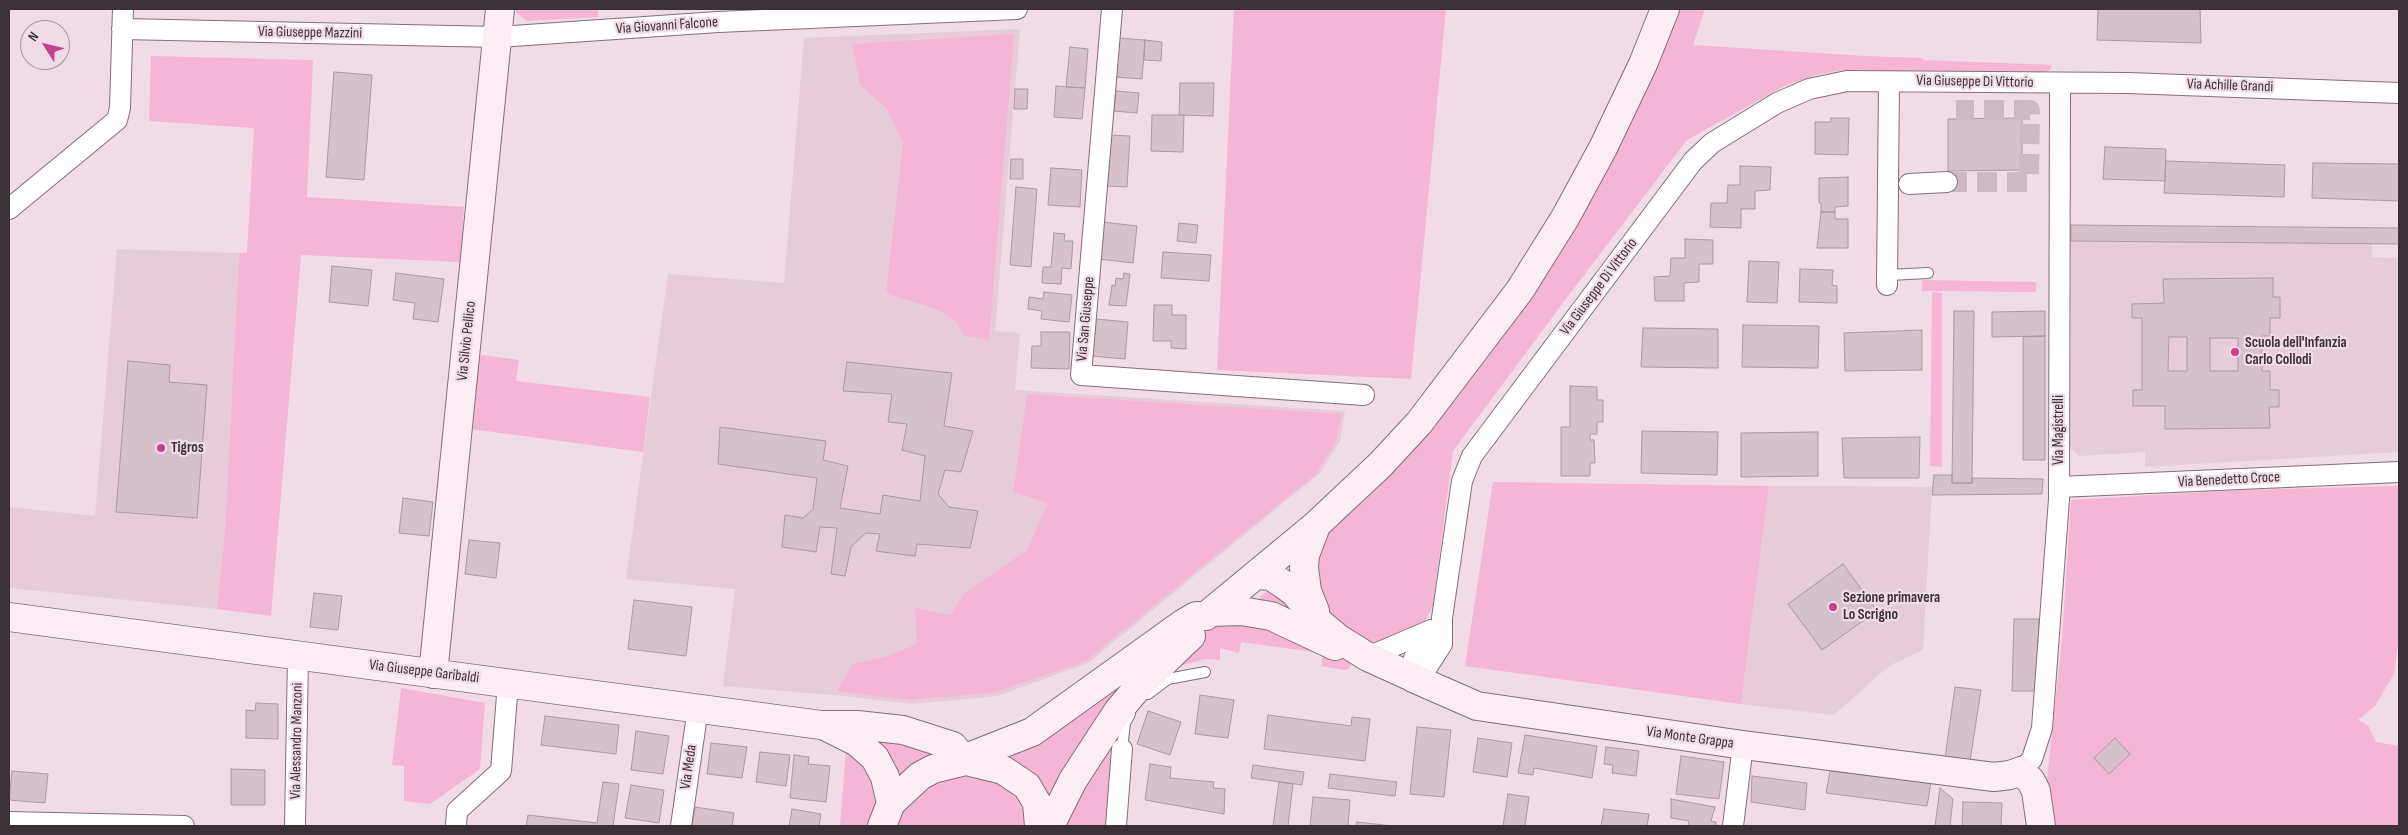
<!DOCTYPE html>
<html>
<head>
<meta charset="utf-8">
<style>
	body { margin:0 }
	#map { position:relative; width:2408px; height:835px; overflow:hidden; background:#f1dbe6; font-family:"Sofia Sans Condensed",sans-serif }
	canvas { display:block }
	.frame { position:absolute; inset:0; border:10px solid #3a3236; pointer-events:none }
	.north { position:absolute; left:20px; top:20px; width:50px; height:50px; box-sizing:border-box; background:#f1dbe6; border:1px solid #a897a0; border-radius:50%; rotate:306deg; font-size:14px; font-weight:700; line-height:20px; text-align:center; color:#3a3236 }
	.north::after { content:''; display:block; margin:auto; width:18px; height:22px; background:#c2428d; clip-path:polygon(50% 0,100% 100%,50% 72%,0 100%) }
</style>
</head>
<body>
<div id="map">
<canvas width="2408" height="835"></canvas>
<div class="frame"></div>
<div class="north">N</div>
</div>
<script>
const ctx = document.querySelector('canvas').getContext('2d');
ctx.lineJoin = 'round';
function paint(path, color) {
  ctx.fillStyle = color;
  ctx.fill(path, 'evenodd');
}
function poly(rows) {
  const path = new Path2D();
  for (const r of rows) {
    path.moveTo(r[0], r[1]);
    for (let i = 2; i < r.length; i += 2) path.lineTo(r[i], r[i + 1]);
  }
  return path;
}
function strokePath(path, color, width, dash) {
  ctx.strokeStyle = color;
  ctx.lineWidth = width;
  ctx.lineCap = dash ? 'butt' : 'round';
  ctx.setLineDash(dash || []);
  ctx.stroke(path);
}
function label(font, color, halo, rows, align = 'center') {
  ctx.font = font + ' "Sofia Sans Condensed",sans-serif';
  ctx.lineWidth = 4.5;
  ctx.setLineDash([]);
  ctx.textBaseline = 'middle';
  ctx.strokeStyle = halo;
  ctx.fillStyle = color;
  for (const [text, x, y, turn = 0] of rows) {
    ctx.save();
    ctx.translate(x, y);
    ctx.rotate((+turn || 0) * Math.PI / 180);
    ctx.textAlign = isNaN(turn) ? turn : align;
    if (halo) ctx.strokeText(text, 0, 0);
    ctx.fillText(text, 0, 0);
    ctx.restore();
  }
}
paint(poly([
	[1020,29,995,331,1020,333,1015,390,1345,411,1340,441,1320,473,1088,663,997,696,912,704,844,696,723,686,735,589,626,579,668,274,784,283,804,38],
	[2071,241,2372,244,2372,257,2399,258,2399,452,2145,467,2145,452,2079,456,2070,446],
	[117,249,239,253,225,529,217,609,9,588,9,507,95,516],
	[1769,486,1932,487,1923,650,1895,663,1882,672,1834,715,1741,704]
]), '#e7cbd8');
paint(poly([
	[516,9,598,9,598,17,527,21,516,12],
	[1234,9,1446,9,1411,379,1217,370],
	[1679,9,1705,9,1693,45,1865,56,1923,58,1923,60,2052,65,2050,70,2044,73,1844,70,1820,74,1786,85,1687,140,1568,296,1453,451,1433,606,1423,625,1377,647,1347,635,1313,594,1319,536,1437,422,1470,380,1494,346,1658,63],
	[1014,34,989,340,965,336,956,322,939,310,886,293,903,143,887,109,860,84,852,44],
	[151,56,313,60,307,197,464,207,460,262,301,255,271,616,217,609,225,529,239,253,247,253,254,128,149,121],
	[1922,280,2036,282,2036,292,1922,291],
	[1932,292,1942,293,1942,467,1930,466],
	[482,355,519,360,516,381,650,397,643,452,471,429,478,358],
	[1027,394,1342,414,1336,441,1316,474,1085,661,996,692,910,700,837,691,853,664,886,657,917,644,915,608,950,615,964,594,1027,550,1048,503,1013,492],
	[1493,482,1769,486,1741,704,1465,666],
	[2399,486,2399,636,2394,674,2375,706,2358,720,2368,725,2376,742,2399,746,2399,826,2051,826,2047,780,2062,639,2071,500,2240,490],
	[1272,587,1300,615,1264,605,1260,597],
	[1237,616,1270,623,1350,659,1352,664,1349,669,1344,670,1322,666,1322,653,1241,642,1239,653,1220,648,1220,660,1205,659,1165,670,1139,697,1124,720,1118,741,1107,826,1058,826,1097,753,1121,717,1145,689,1208,628,1222,619],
	[1128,674,1135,680,1050,809,993,756],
	[401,688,485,703,480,769,430,804,404,801,404,766,392,765],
	[885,734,951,753,895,782,873,743],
	[846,750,864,759,879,797,870,826,840,826],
	[960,774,1001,780,1025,799,1030,826,893,826,898,816,923,788,943,777]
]), '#f5b5d5');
const building = poly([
	[2098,9,2200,9,2201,43,2097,40,2098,9],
	[1119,38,1145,40,1142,79,1115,77,1119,38],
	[1145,40,1162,42,1161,61,1144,60,1145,40],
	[1070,47,1088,49,1085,88,1066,87,1070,47],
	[334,72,372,75,364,180,326,177,334,72],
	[1180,83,1214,83,1213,116,1179,115,1180,83],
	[1056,86,1085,88,1082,119,1054,117,1056,86],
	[1015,89,1028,89,1027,109,1014,109,1015,89],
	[1116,91,1139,93,1137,113,1114,111,1116,91],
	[1152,115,1184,115,1183,152,1151,151,1152,115],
	[1831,118,1849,118,1848,155,1815,154,1815,122,1831,122,1831,118],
	[2022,118,2022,170,1948,171,1948,119,2022,118],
	[1109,135,1130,136,1127,187,1105,186,1109,135],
	[2105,147,2166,149,2165,181,2103,179,2105,147],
	[1011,159,1023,159,1023,179,1010,179,1011,159],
	[2166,161,2285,165,2284,197,2164,193,2166,161],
	[2313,163,2399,164,2399,201,2312,198,2313,163],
	[1740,166,1771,167,1770,190,1755,191,1755,209,1741,209,1741,228,1710,227,1711,203,1727,203,1728,185,1740,185,1740,166],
	[1051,168,1082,170,1080,207,1048,205,1051,168],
	[1848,177,1848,206,1835,207,1835,212,1821,212,1821,203,1819,203,1819,178,1848,177],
	[1016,187,1037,189,1031,267,1010,265,1016,187],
	[1821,212,1835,212,1835,219,1848,219,1848,248,1817,248,1821,212],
	[1103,222,1137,226,1133,263,1099,259,1103,222],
	[1179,223,1198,225,1196,243,1177,241,1179,223],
	[2071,225,2399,228,2399,244,2071,241,2071,225],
	[1054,233,1065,234,1064,241,1073,241,1071,269,1062,268,1061,284,1042,283,1043,267,1051,267,1054,233],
	[1685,239,1713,240,1713,264,1699,264,1699,282,1684,283,1684,301,1655,301,1654,277,1670,276,1671,258,1685,258,1685,239],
	[1163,252,1211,255,1209,281,1161,278,1163,252],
	[1749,261,1779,262,1777,303,1747,302,1749,261],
	[332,266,372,270,368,306,329,302,332,266],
	[1800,269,1833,270,1832,285,1837,286,1837,303,1799,302,1800,269],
	[396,273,444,279,438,322,413,319,415,303,393,300,396,273],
	[1124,273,1130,274,1126,306,1109,305,1112,285,1115,286,1116,278,1123,279,1124,273],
	[2273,278,2273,297,2280,297,2280,318,2270,318,2270,336,2262,336,2262,371,2270,371,2270,390,2279,390,2279,407,2269,407,2270,428,2165,429,2165,406,2133,406,2133,390,2142,390,2142,318,2132,318,2132,304,2164,303,2163,279,2273,278],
	[2169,337,2187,337,2187,371,2168,371,2169,337],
	[2210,338,2238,338,2238,371,2210,371,2210,338],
	[1044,292,1072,295,1069,322,1041,319,1042,311,1028,309,1029,297,1043,299,1044,292],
	[1154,305,1172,305,1172,315,1186,315,1186,349,1171,348,1171,341,1153,341,1154,305],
	[1954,311,1974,311,1972,483,1952,483,1954,311],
	[2045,311,2045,336,1992,337,1992,312,2045,311],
	[1096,319,1128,322,1125,359,1092,356,1096,319],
	[1743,325,1819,326,1818,368,1742,367,1743,325],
	[1643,328,1718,329,1718,368,1641,367,1643,328],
	[1922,330,1922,370,1845,371,1844,333,1922,330],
	[1041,332,1070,332,1069,369,1031,368,1032,346,1041,346,1041,332],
	[2045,336,2045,460,2023,460,2023,337,2045,336],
	[128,361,170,365,169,382,207,385,197,518,116,512,128,361],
	[847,362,952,373,944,426,973,431,961,472,945,470,938,494,949,507,978,511,970,548,917,544,915,556,876,551,880,534,866,533,851,547,845,576,831,574,837,528,820,527,816,552,782,547,785,515,803,518,813,509,817,478,718,464,720,427,826,441,823,460,848,466,840,508,880,514,883,495,920,501,925,456,902,450,907,424,888,422,892,394,843,391,847,362],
	[1570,386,1597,387,1597,400,1603,400,1603,422,1597,422,1597,434,1590,434,1590,440,1594,440,1595,463,1590,463,1590,476,1561,476,1561,427,1570,427,1570,386],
	[1642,431,1718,432,1717,475,1641,473,1642,431],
	[1818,432,1818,476,1741,477,1741,433,1818,432],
	[1920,437,1919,478,1844,478,1842,438,1920,437],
	[1934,475,1952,475,1952,483,1972,483,1972,478,2043,479,2042,494,1932,495,1934,475],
	[403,498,433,502,429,536,399,533,403,498],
	[469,540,500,543,496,578,465,574,469,540],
	[1843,564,1877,611,1822,650,1788,604,1843,564],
	[314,593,342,596,338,630,310,627,314,593],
	[634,600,692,607,686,656,628,649,634,600],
	[2014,619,2039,619,2036,691,2012,691,2014,619],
	[1955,687,1981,690,1970,761,1945,758,1955,687],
	[1200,695,1234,700,1228,738,1195,734,1200,695],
	[256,703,278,704,278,739,246,738,246,710,255,711,256,703],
	[1148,711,1181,722,1170,755,1137,744,1148,711],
	[1268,715,1351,726,1352,717,1370,719,1365,761,1264,749,1268,715],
	[545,716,619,725,616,754,541,745,545,716],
	[1417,727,1451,730,1444,797,1410,794,1417,727],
	[636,731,669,736,663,774,631,770,636,731],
	[1525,735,1597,746,1592,778,1534,768,1533,775,1518,773,1525,735],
	[1478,738,1512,743,1507,777,1473,772,1478,738],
	[2115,738,2130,754,2109,774,2094,758,2115,738],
	[711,743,747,747,742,778,707,774,711,743],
	[1606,747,1639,751,1636,776,1612,773,1613,765,1604,764,1606,747],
	[760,752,790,755,786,786,756,782,760,752],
	[794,755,809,757,808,764,830,766,826,802,790,798,794,755],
	[1681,756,1724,762,1719,799,1676,794,1681,756],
	[1150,764,1171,767,1170,778,1214,782,1213,788,1225,789,1224,814,1145,800,1150,764],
	[1253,765,1304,772,1302,785,1251,778,1253,765],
	[231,769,265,770,265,805,231,805,231,769],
	[12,771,48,774,45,803,9,800,12,771],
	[1830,771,1931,783,1927,806,1826,793,1830,771],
	[1330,774,1397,782,1395,796,1328,788,1330,774],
	[1752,776,1807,783,1805,810,1751,802,1752,776],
	[603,782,619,784,613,826,526,826,528,815,597,823,603,782],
	[1279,782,1293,784,1288,826,1273,826,1279,782],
	[631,785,664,790,659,823,625,818,631,785],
	[1940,788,1953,799,1950,826,1935,826,1940,788],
	[1508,794,1529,797,1525,826,1503,826,1508,794],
	[1313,797,1350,800,1348,826,1310,826,1313,797],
	[1671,799,1715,807,1711,821,1716,822,1716,826,1688,826,1689,821,1671,818,1671,799],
	[1963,802,2002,803,2001,826,1962,826,1963,802],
	[695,807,734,813,732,826,692,826,695,807],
	[792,809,821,814,819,826,789,826,792,809],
	[1604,809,1649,814,1647,826,1601,826,1604,809],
	[1357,822,1393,826,1356,826,1357,822]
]);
paint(building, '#d6c1cb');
strokePath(building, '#ac98a1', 1);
strokePath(poly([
	[1947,182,2029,182,2030,110,1956,110]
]), '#ccb9c3', 20, [20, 10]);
const lane = poly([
	[1889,275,1928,273],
	[1148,694,1168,679,1205,672],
	[1122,749,1125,723,1130,714]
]);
const street = poly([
	[1112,9,1081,375,1364,395],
	[122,29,498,37,718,22,1017,9],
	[1909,184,1947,182],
	[9,209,117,120,120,108,123,9],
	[1887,285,1889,82],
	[2059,487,2399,472],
	[1429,632,1414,658,1413,678,1424,672,1442,644,1442,618,1462,481,1472,456,1693,161,1712,143,1777,103,1809,89,1847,81,2128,83,2399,93],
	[1368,657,1431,630],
	[2021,771,2032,759,2042,728,2059,499,2060,83],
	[9,822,184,826],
	[295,826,298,656],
	[456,826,457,811,501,771,508,683],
	[681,826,698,708],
	[1116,826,1122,749],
	[1733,826,1743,745]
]);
const secondary = poly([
	[1258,575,1271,576,1283,584,1294,592,1321,624,1339,639,1368,657,1412,677],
	[1315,611,1307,591,1304,568,1305,555,1316,526],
	[1211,612,1241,611,1271,616,1335,646],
	[9,617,821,725,857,725,903,730,953,746,965,761],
	[433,674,500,9],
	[1413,678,1477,706,1743,745,1994,777,2010,775,2021,771,2031,781,2036,791,2041,826],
	[827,727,857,742,875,758,885,777,891,803],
	[966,761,971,756,1032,732,1184,623,1196,616,1206,616,1316,525,1380,465,1419,423,1520,290,1565,218,1603,148,1643,64,1665,9],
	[882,826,891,803,920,776,933,769,966,761,1003,770,1027,786,1037,803,1039,826],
	[1050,826,1073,780,1118,711,1140,685,1191,636]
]);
strokePath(lane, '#836f78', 12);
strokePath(street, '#836f78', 22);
strokePath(secondary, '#836f78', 30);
strokePath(lane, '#fff', 10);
strokePath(street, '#fff', 20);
strokePath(secondary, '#fcecf4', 28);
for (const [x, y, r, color] of [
	[2235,352,5,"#c2428d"],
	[161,448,5,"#c2428d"],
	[1833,607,5,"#c2428d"]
]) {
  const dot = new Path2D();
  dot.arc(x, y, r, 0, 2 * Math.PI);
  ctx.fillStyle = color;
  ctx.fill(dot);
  strokePath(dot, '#f1dbe6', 2);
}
label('15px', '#3a3236', '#f1dbe6', [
	["Via Giovanni Falcone",667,26,-4],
	["Via Giuseppe Mazzini",310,33,1],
	["Via Giuseppe Di Vittorio",1975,82,1],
	["Via Achille Grandi",2230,86,2],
	["Via Giuseppe Di Vittorio",1599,287,-53],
	["Via San Giuseppe",1086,319,-85],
	["Via Silvio Pellico",467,341,-84],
	["Via Magistrelli",2059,430,-90],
	["Via Benedetto Croce",2229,480,-3],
	["Via Giuseppe Garibaldi",424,672,7],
	["Via Monte Grappa",1690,738,8],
	["Via Alessandro Manzoni",297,741,-89],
	["Via Meda",689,767,-82]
]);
label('bold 15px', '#3a3236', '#f1dbe6', [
	["Scuola dell'Infanzia",2245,343],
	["Carlo Collodi",2245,360],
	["Tigros",171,448],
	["Sezione primavera",1843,598],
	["Lo Scrigno",1843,615]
], 'left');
</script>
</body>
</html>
